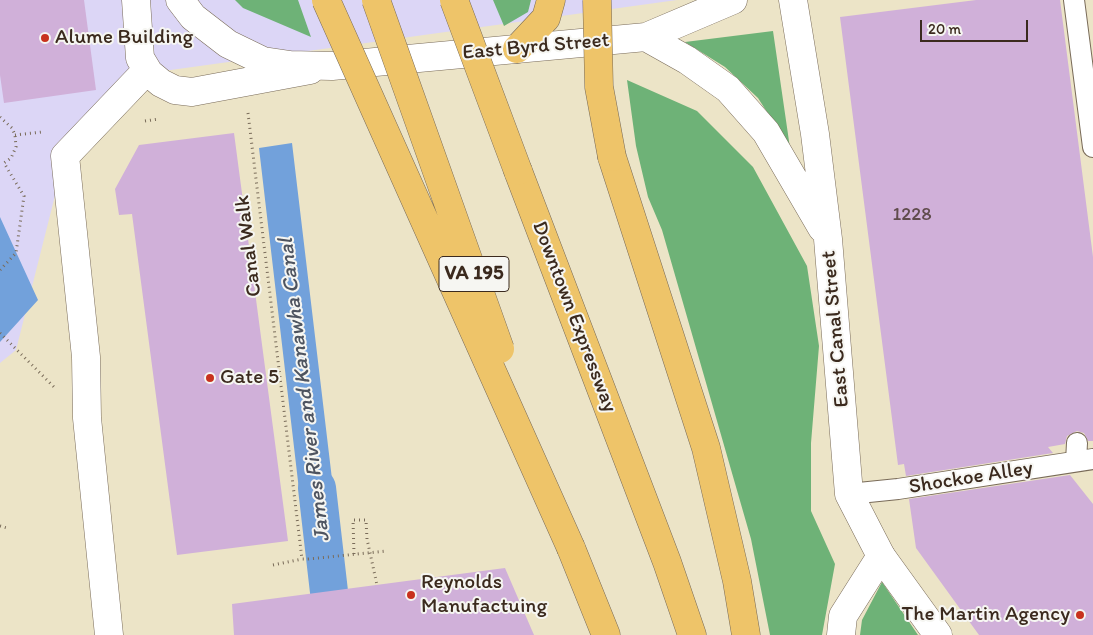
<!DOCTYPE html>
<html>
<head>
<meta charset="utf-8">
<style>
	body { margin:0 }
	#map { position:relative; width:1093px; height:635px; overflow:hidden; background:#ece4c7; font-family:Itim,sans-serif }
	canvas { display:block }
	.scale { position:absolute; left:920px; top:20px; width:108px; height:22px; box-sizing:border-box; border:2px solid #3b2a1e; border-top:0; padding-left:6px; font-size:15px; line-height:18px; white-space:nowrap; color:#3b2a1e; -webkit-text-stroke:4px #f6f6f2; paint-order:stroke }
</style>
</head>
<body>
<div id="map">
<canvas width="1093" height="635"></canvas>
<div class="scale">20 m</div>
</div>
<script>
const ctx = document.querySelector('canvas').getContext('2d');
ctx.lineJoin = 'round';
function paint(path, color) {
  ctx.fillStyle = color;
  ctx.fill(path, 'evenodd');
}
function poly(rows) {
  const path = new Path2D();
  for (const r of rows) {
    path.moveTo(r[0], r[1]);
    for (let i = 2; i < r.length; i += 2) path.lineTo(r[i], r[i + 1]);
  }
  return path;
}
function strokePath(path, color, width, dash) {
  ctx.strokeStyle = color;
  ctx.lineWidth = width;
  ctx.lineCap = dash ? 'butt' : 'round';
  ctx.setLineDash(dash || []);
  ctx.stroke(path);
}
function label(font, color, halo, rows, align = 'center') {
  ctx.font = font + ' Itim,sans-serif';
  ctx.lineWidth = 4;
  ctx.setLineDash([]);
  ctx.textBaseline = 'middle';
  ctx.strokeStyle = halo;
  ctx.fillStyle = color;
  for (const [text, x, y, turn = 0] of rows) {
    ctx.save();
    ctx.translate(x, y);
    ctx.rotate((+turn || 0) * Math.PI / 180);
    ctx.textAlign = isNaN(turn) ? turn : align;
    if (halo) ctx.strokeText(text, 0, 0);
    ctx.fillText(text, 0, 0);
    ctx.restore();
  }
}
paint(poly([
	[0,0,677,0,149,73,65,156,16,350,0,363]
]), '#dcd6f6');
paint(poly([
	[235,0,298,0,311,37,243,8],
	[493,0,531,0,528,12,504,26],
	[773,31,790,148,758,98,725,67,685,42],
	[627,80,697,111,753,167,807,266,819,346,811,443,811,511,835,564,822,635,770,635,751,539,662,230,648,197,636,146],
	[882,582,918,635,860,635,862,620]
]), '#6eb277');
paint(poly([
	[292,143,339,538,305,541,259,148],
	[0,217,38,300,0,342]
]), '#72a1db');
strokePath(poly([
	[317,488,334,635]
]), '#72a1db', 38);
paint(poly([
	[0,0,84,0,96,90,4,103,0,75],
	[976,0,1060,0,1093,257,1093,441,1088,441,1084,433,1077,431,1067,436,1065,444,1048,447,1053,453,906,476,904,464,898,465,840,17],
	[234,133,288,541,177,555,132,214,119,215,115,189,139,145],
	[1070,475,1093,504,1093,635,979,635,916,548,909,499],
	[505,568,534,635,234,635,232,604]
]), '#d0b0d9');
const service = poly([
	[1074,0,1093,147],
	[1076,461,1077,443],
	[849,494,898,489,1093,459]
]);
const minor = poly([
	[136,0,140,58,149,73,161,83,175,90,192,92,310,70],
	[109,635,87,418,86,357,65,156,147,70],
	[841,635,843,616,881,556]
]);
const tertiary = poly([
	[180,0,193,17,228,44,263,61,290,65,332,66,646,37,733,0],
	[793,0,815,134,828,239,849,494,881,556,938,635],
	[646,37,687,60,728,89,766,132,822,228]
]);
const motorway = poly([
	[517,49,546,18,551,0],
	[612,157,706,448,737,581,746,635],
	[518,171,667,562,692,635],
	[571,548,606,635]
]);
strokePath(service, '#796b59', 22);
strokePath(minor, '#796b59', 29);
strokePath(tertiary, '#796b59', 29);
strokePath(motorway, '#796b59', 29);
strokePath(poly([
	[248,113,302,559,308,559],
	[0,117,12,128,15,135,16,147,11,158,4,163,24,196,16,253,0,270],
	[145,121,159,119],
	[15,135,42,132],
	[0,333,54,387],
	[0,526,7,528],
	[354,554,353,520,366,520,367,539,377,585],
	[273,565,302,559]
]), '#796b59', 3, [1, 4]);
strokePath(service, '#fff', 20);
strokePath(minor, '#fff', 28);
strokePath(tertiary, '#fff', 28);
strokePath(motorway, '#eec469', 28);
const motorwayBridge = poly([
	[326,0,571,548],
	[376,0,500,349],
	[454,0,518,171],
	[597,0,599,87,612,157]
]);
strokePath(motorwayBridge, '#796b59', 29, []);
strokePath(poly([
	[308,559,387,551]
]), '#796b59', 3, [1, 4]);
strokePath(motorwayBridge, '#eec469', 28);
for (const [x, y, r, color] of [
	[45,38,5,"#c8321e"],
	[210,378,5,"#c8321e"],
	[411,595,5,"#c8321e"],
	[1080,615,5,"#c8321e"]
]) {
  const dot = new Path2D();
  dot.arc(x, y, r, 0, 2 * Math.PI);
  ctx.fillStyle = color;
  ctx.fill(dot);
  strokePath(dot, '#f6f6f2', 2);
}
label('19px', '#604c4d', null, [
	["1228",912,215]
]);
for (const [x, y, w] of [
	[474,274,70]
]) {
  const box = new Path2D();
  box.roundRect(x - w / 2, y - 17.5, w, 35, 4);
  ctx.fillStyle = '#f6f6f2';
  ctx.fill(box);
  strokePath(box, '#3b2a1e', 1);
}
label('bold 20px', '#3b2a1e', null, [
	["VA 195",474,274]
]);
label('21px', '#3b2a1e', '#f6f6f2', [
	["Alume Building",55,38],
	["Gate 5",220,378],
	["Reynolds",421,583],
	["Manufactuing",421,607],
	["The Martin Agency",1070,615,"right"]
], 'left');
label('21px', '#3b2a1e', '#f6f6f2', [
	["East Byrd Street",536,47,-5],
	["Canal Walk",249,246,-97],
	["Downtown Expressway",574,317,69],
	["East Canal Street",836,329,-95],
	["Shockoe Alley",971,478,-9]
]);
label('italic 22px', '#4e5460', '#f6f6f2', [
	["James River and Kanawha Canal",305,390,-97]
]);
</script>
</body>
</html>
